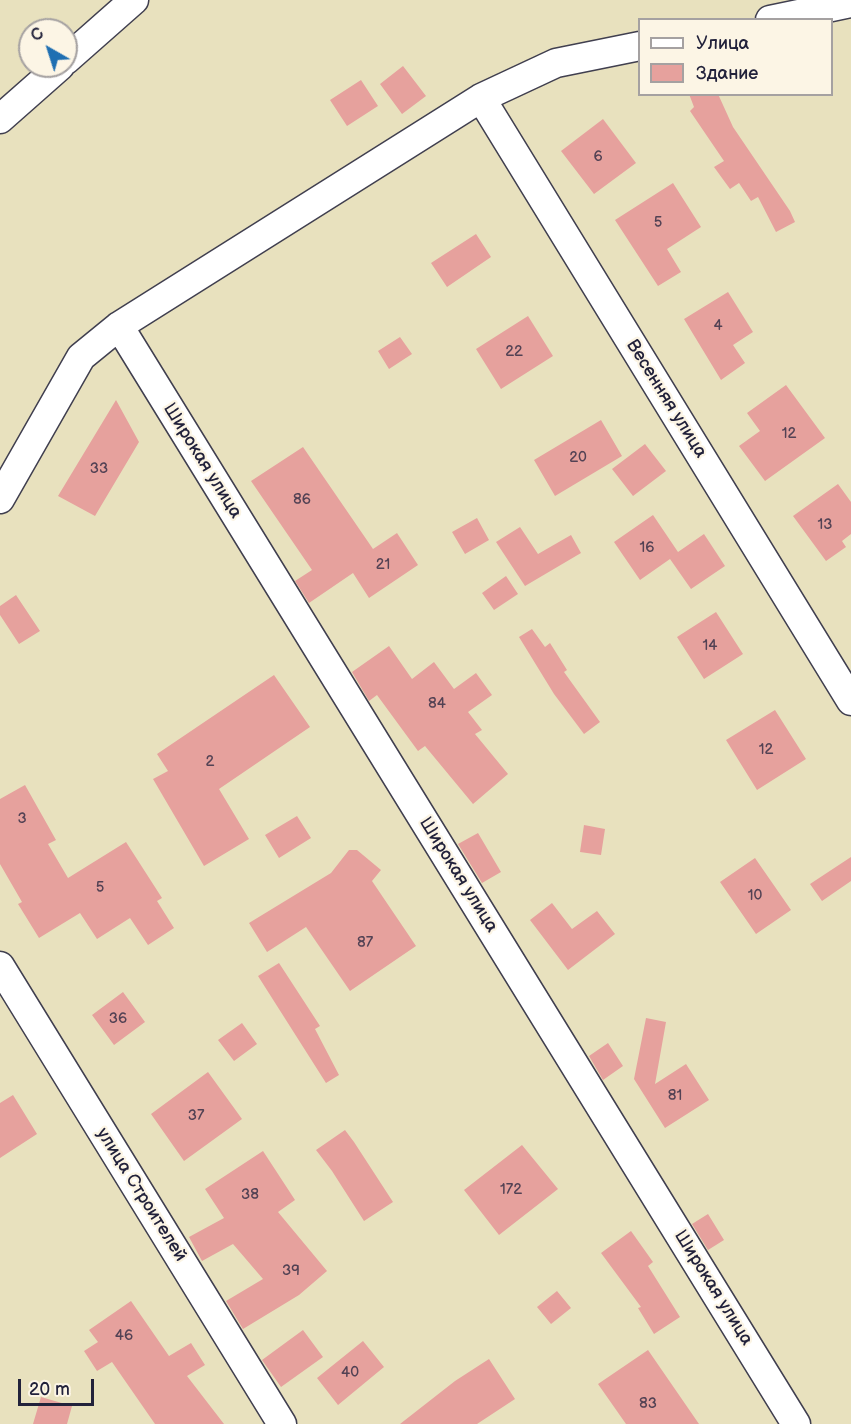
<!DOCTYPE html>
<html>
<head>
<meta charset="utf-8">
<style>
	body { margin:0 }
	#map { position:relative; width:851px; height:1424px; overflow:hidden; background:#e8e1be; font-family:"Balsamiq Sans",sans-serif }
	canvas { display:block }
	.legend { position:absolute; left:638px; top:18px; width:195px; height:78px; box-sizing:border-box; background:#fcf5e5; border:2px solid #a5a1a1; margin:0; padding:8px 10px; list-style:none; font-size:18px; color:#22223b }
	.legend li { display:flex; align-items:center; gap:12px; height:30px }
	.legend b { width:30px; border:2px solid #a5a1a1 }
	.north { position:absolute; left:18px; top:18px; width:60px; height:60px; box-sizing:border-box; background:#fcf5e5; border:2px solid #a5a1a1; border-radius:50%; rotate:321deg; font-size:16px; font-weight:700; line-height:24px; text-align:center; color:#22223b }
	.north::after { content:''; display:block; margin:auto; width:21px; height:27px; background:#1f6fb2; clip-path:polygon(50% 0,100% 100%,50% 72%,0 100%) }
	.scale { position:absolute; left:18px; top:1379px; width:76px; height:27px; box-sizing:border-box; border:3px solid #22223b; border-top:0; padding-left:8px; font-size:18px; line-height:21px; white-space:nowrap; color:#22223b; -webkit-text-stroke:4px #fcf5e5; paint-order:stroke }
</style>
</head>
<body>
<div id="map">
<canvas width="851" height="1424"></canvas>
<ul class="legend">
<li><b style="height:8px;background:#fff"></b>Улица</li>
<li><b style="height:16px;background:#e6a19d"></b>Здание</li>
</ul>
<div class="north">С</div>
<div class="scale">20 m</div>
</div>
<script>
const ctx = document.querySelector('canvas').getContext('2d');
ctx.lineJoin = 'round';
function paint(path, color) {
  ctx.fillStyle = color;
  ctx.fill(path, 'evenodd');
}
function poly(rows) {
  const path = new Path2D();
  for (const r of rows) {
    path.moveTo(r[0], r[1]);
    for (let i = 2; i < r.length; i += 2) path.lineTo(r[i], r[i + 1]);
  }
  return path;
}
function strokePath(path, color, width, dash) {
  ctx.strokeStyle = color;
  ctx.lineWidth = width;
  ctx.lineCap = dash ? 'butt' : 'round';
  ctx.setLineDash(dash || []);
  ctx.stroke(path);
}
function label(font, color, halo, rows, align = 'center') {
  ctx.font = font + ' "Balsamiq Sans",sans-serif';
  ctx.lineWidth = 4.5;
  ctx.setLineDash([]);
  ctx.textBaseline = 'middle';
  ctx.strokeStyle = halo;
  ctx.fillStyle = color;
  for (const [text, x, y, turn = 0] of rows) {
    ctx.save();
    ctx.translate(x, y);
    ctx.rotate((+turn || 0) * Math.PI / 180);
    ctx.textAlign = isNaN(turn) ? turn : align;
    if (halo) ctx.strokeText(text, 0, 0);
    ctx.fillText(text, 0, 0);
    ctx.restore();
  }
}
paint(poly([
	[403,66,426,96,402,114,380,84],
	[361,80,378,106,347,126,330,100],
	[689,94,718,94,733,127,790,211,795,222,776,232,758,197,751,201,739,183,730,189,714,167,724,161,690,111,694,107],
	[603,119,636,163,594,194,561,151],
	[673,183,701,227,667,249,681,272,658,286,615,220],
	[476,234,491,257,447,287,431,263],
	[728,292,753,332,733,345,745,363,721,380,684,319],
	[528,316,553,356,501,389,476,349],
	[400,337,412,354,389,369,378,351],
	[786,385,825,438,765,481,739,446,760,431,747,413],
	[116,400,139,442,95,516,58,496],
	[601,420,622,456,555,496,534,460],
	[645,444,666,471,633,496,612,469],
	[303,447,373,549,397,533,418,565,369,598,353,573,309,603,295,581,312,570,251,481],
	[838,484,851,502,851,534,842,541,846,547,826,561,793,516],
	[653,515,678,552,704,534,725,566,691,589,670,559,640,580,614,542],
	[477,518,489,540,465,554,452,532],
	[520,527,538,554,571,535,581,553,525,586,496,542],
	[506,576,518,594,494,610,482,593],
	[16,595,40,631,19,644,0,615,0,606],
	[716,612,743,654,704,679,677,637],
	[532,629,545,647,550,643,567,670,564,672,600,722,584,734,554,694,519,637],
	[389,646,412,679,434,662,454,689,476,673,492,695,468,712,482,730,475,734,508,774,473,804,425,746,418,751,377,695,369,701,352,672],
	[274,675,310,727,219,789,249,839,204,866,153,779,168,771,157,754],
	[775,710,806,759,757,790,726,740],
	[25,785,56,840,48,844,68,878,126,842,162,898,157,901,174,928,148,945,130,918,97,939,80,913,39,938,18,904,22,902,0,864,0,799],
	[297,816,311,838,279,858,265,835],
	[584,825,605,829,601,855,580,852],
	[478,833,501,872,482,883,458,844],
	[349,850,357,850,381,870,372,881,416,946,350,991,306,927,267,952,249,923,331,873],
	[851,857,851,881,822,901,810,884],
	[755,858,791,910,756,934,720,882],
	[552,903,572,929,597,911,615,934,568,970,530,920],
	[279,963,320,1026,315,1029,339,1075,326,1083,258,976],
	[123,992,145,1022,114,1045,92,1015],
	[646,1018,666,1022,655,1084,686,1064,709,1100,665,1128,634,1079],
	[242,1023,257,1044,234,1061,218,1040],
	[608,1043,623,1066,603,1080,589,1056],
	[208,1072,242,1119,184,1161,151,1114],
	[13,1095,37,1134,0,1158,0,1103],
	[345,1130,354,1142,393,1202,364,1221,332,1171,316,1150],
	[522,1145,558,1189,499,1235,464,1190],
	[263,1151,295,1200,278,1212,327,1271,299,1295,243,1329,226,1301,263,1279,233,1244,202,1261,189,1237,224,1218,205,1189],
	[708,1214,724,1240,708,1250,692,1224],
	[631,1231,653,1262,648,1266,680,1317,654,1334,638,1308,641,1307,601,1253],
	[557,1291,571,1308,551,1324,537,1307],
	[131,1301,169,1356,191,1343,205,1365,187,1376,224,1424,155,1424,112,1362,97,1371,84,1351,98,1342,89,1330],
	[303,1330,323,1357,281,1387,262,1360],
	[363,1341,384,1367,338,1405,317,1378],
	[648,1350,699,1424,626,1424,598,1384],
	[489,1359,515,1399,477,1424,400,1424,455,1381],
	[41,1397,72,1406,67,1424,33,1424]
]), '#e6a19d');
const minor = poly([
	[770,20,851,3],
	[66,60,134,0],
	[481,98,851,701],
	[0,119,60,66],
	[119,326,796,1424],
	[0,499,81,357,119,326,481,98,556,63,640,46],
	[0,966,282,1424]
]);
strokePath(minor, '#403f4f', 31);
strokePath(minor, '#fff', 28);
label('15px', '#534254', null, [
	["6",598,157],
	["5",658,223],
	["4",718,326],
	["22",514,352],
	["12",789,434],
	["20",578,458],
	["33",99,469],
	["86",302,500],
	["13",825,525],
	["16",647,548],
	["21",383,565],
	["14",710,646],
	["84",437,704],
	["12",766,750],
	["2",210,762],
	["3",22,819],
	["5",100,888],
	["10",755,896],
	["87",365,943],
	["36",118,1019],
	["81",675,1096],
	["37",196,1116],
	["172",511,1190],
	["38",250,1195],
	["39",291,1271],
	["46",124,1336],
	["40",350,1373],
	["83",648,1404]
]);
label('18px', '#22223b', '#fcf5e5', [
	["Весенняя улица",666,399,58],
	["Широкая улица",202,461,58],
	["Широкая улица",458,875,58],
	["улица Строителей",141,1195,58],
	["Широкая улица",713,1288,58]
]);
</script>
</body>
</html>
